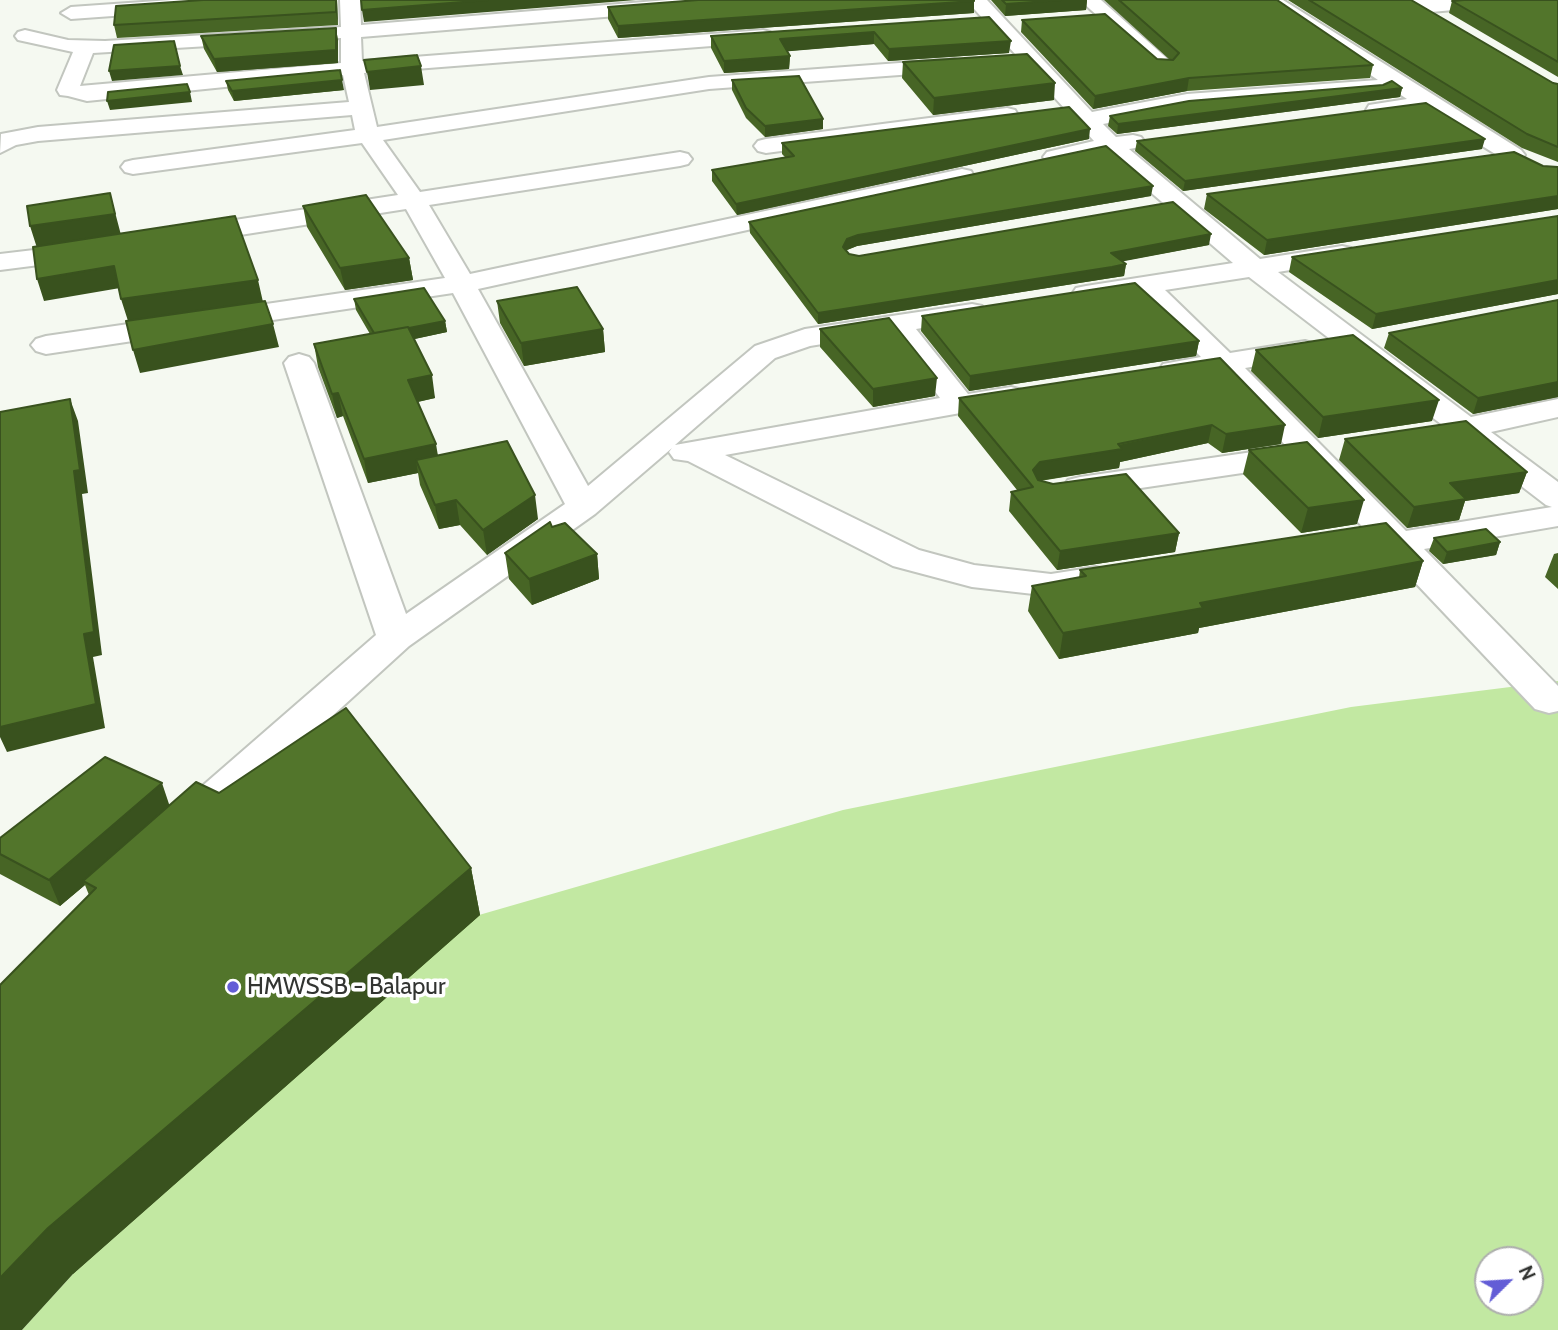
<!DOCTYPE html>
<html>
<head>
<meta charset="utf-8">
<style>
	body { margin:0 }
	#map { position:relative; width:1558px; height:1330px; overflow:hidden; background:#f5f9f1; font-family:Cabin,sans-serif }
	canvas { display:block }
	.north { position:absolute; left:1474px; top:1246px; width:70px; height:70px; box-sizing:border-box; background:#fff; border:2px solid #adaead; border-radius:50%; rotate:66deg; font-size:19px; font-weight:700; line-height:28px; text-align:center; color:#323431 }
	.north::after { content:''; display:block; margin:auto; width:24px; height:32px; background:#635dd6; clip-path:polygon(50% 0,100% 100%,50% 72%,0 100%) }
</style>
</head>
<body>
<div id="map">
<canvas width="1558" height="1330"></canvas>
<div class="north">N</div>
</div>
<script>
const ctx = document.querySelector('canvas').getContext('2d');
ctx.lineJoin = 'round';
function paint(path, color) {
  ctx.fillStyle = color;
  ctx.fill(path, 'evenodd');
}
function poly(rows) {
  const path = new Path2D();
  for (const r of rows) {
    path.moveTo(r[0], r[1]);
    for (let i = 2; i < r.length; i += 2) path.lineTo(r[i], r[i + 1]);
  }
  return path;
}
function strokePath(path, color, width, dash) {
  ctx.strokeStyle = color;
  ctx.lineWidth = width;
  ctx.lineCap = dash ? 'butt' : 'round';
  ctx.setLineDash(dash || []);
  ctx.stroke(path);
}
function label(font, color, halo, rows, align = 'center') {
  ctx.font = font + ' Cabin,sans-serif';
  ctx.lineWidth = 7;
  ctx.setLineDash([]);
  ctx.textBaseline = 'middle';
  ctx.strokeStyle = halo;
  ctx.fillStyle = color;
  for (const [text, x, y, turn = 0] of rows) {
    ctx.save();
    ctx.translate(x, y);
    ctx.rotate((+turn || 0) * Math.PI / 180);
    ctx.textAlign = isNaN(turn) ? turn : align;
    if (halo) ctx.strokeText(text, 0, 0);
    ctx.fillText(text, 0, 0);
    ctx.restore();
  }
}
paint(poly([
	[1558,681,1558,1330,22,1330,73,1274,479,915,843,810,1351,707],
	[1488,1260,1530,1260,1530,1302,1488,1302]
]), '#c2e8a2');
const minor = poly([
	[171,0,261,0,251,6,71,19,61,13,71,7,171,0],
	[340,0,360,0,361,25,668,0,748,0,738,6,361,37,362,61,763,30,770,32,773,36,770,40,763,42,364,73,377,127,709,77,954,59,961,61,964,65,961,69,954,71,709,89,383,140,420,192,680,152,688,154,692,159,688,164,680,166,429,205,470,274,962,169,971,171,974,176,971,181,962,183,478,289,588,486,755,346,805,329,972,304,982,306,986,312,982,318,916,329,968,394,1011,387,1022,390,1026,396,1022,402,725,455,919,550,974,565,1051,574,1096,567,1109,570,1114,578,1109,586,1051,596,972,587,893,566,688,461,674,459,669,452,672,448,595,514,409,646,207,830,192,834,177,830,170,819,177,808,376,635,284,363,289,357,299,354,309,357,314,363,406,614,565,504,453,293,46,354,36,351,31,345,36,339,46,336,445,278,406,209,189,243,180,240,176,235,180,230,189,227,398,195,362,143,133,174,125,172,121,167,125,162,133,160,355,130,352,115,38,141,16,145,0,153,1,134,38,127,349,102,343,75,87,101,68,96,60,95,57,90,73,52,18,40,15,36,18,32,25,30,68,40,105,41,341,27,340,0],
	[341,38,341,63,80,86,93,53,341,38],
	[890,333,940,398,675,445,775,358,810,346,890,333],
	[966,0,987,0,1092,112,1187,94,1378,80,1260,0,1283,0,1521,150,1525,155,1521,160,1505,160,1424,110,1377,117,1369,115,1366,110,1369,105,1407,99,1392,89,1383,92,1187,108,1103,124,1116,137,1133,135,1141,137,1145,142,1141,147,1129,149,1260,259,1342,246,1351,248,1355,254,1351,260,1278,272,1471,417,1558,399,1558,417,1491,432,1558,482,1558,526,1424,549,1558,686,1558,711,1549,713,1535,709,1303,464,1080,497,1068,494,1063,487,1068,480,1080,477,1287,447,1216,372,1174,379,1163,376,1159,370,1163,364,1201,357,1138,294,1086,302,1076,300,1072,294,1076,288,1086,286,1233,263,1105,153,1055,164,1047,162,1043,157,1047,152,1094,141,966,0],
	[1249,277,1441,424,1435,431,1440,438,1451,440,1460,439,1546,505,1552,507,1406,531,1245,368,1315,356,1320,350,1315,344,1305,341,1230,353,1165,290,1249,277],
	[1080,0,1101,0,1171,62,1174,66,1171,70,1157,70,1080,0],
	[1398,0,1498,0,1499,1,1489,7,1419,13,1412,11,1398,0],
	[1007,108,1015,110,1018,115,1015,120,766,153,758,151,754,146,758,141,766,139,1007,108],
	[85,244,94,246,98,252,94,258,0,270,0,254,85,244]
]);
strokePath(minor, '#c2c6bf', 4);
paint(minor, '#fff');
paint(poly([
	[203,0,337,0,338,25,117,38,114,25],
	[991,0,1087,0,1086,10,1005,16],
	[1104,0,1277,0,1373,65,1370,78,1187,91,1093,109,1021,32,1022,20,1157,59,1170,60],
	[1288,0,1411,0,1553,83,1558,84,1558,162,1522,148],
	[1558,0,1558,77,1449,13,1452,1],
	[974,1,974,13,618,38,608,19,608,7],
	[989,17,1009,53,888,61,874,44,787,51,790,56,789,69,724,73,711,48,711,36],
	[336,28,338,41,338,63,217,72,204,49,201,36],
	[903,62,1054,100,933,115,902,78],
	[732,80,823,119,823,129,765,137,746,118,732,90],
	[226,81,344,90,234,101,228,90],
	[1402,88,1400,97,1117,134,1108,126,1110,116],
	[1089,139,737,215,712,181,712,170,785,157,782,154,782,143],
	[1137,141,1482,149,1183,191,1135,151],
	[1543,166,1558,167,1558,209,1264,255,1204,209,1207,194],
	[1151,196,857,246,847,250,846,251,849,254,859,256,1209,245,1122,261,1126,264,1124,276,1111,278,818,324,750,233,749,222],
	[303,206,409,258,413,280,345,290,307,227],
	[1558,216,1558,294,1372,329,1289,272,1292,257],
	[354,299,445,321,447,332,414,339,435,398,418,402,438,456,538,519,487,555,460,525,439,529,420,485,418,473,368,483,343,416,337,418,318,367,314,344,370,334,356,310],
	[1558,300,1558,397,1473,414,1384,348,1389,333],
	[497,301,603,329,605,352,524,366,500,323],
	[922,316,1199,341,1196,356,969,391,921,331],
	[820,329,935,396,873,407,820,347],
	[1256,350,1432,421,1318,438,1251,371],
	[1220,358,1281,444,1222,453,1208,443,1120,462,1119,468,1040,481,1179,533,1175,552,1057,570,1009,511,1011,492,1017,490,958,416,959,398],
	[1345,439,1527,472,1519,493,1465,501,1459,520,1407,528,1339,460],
	[1249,450,1357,524,1301,533,1243,474],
	[552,527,597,554,599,579,532,605,509,579,505,553],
	[1434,538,1500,542,1496,555,1443,564,1429,551],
	[1558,553,1558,589,1545,577,1554,554],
	[1423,561,1415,587,1199,628,1198,633,1059,659,1028,611,1032,586,1079,578,1080,570],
	[219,793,471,868,480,915,73,1274,89,895,85,885,60,906,0,874,0,838,169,806]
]), '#476525');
paint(poly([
	[336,0,337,0,338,25,336,12],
	[488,0,636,0,364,22,362,10],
	[1061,0,1087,0,1086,10,1005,16,1006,4],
	[974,1,974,13,618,38,618,26],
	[336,28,338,41,338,63,217,72,214,59],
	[874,32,874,44,780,52,780,39],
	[1011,41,1009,53,888,61,889,49],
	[790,56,789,69,724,73,724,61],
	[180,66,183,75,112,81,109,71],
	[421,66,424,85,370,90,367,72],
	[1189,78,1187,91,1093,109,1095,96],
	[342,80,344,90,234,101,232,91],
	[1055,83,1054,100,933,115,934,98],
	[1402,88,1400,97,1117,134,1118,124],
	[190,92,192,102,110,110,107,101],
	[823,119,823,129,765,137,765,126],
	[1090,129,1089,139,737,215,736,204],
	[1485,139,1482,149,1183,191,1185,181],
	[1153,186,1151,196,857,246,847,250,843,258,843,247,847,239,858,235],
	[110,193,121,235,37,248,30,226],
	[1558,196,1558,209,1264,255,1267,240],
	[1211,234,1209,245,1109,264,1111,253],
	[409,258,413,280,345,290,340,268],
	[1126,264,1124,276,1111,278,818,324,818,313],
	[114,266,120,288,44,301,37,279],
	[258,280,263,302,128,321,121,299],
	[1558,280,1558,294,1372,329,1376,314],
	[445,321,447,332,378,347,376,335],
	[273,324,279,347,140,373,133,350],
	[603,329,605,352,524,366,521,343],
	[1199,341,1196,356,969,391,970,376],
	[432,375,435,398,412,403,408,380],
	[937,378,935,396,873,407,873,389],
	[1558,382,1558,397,1473,414,1478,398],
	[338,393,343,416,337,418,332,394],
	[70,399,78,421,88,493,82,494,102,655,93,657,105,728,7,752,0,737,0,727,84,634],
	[1439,400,1432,421,1318,438,1323,417],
	[1212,425,1208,443,1120,462,1119,468,1037,481,1033,470,1040,462],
	[1285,425,1281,444,1222,453,1226,434],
	[436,444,440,468,416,460,418,473,368,483,364,459],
	[1527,472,1519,493,1465,501,1459,520,1407,528,1414,507,1450,483],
	[535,495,538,519,487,555,483,530],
	[456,500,460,525,439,529,435,505],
	[1364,500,1357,524,1301,533,1308,508],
	[1179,533,1175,552,1057,570,1060,551],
	[1500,542,1496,555,1443,564,1447,552],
	[597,554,599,579,532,605,529,579],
	[1423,561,1415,587,1199,628,1198,633,1059,659,1063,633,1200,603],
	[162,783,171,810,83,881,85,885,60,906,49,880],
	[471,868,480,915,73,1274,22,1330,0,1330,0,1278,48,1228]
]), '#39521e');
const building = poly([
	[203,0,336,0,336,12,114,25,116,6,203,0],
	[361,0,488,0,362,10,361,0],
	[698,0,974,0,974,1,618,26,608,7,698,0],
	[1002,0,1061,0,1006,4,1002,0],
	[1119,0,1277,0,1373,65,1189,78,1095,96,1022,20,1105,14,1157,59,1173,60,1179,53,1119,0],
	[1309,0,1411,0,1553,83,1558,84,1558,147,1527,134,1309,0],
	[1464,0,1558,0,1558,62,1452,1,1464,0],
	[989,17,1011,41,889,49,874,32,780,39,790,56,724,61,711,36,989,17],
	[336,28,336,50,214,59,201,36,336,28],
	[174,41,180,66,109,71,114,45,174,41],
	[1027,54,1055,83,934,98,903,62,1027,54],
	[417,55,421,66,367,72,364,60,417,55],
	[340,70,342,80,232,91,226,81,340,70],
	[799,76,823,119,765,126,746,108,732,80,799,76],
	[1392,81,1402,88,1118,124,1110,116,1189,101,1383,85,1392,81],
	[187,84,190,92,107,101,108,92,187,84],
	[1426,103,1485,139,1185,181,1137,141,1426,103],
	[1069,107,1090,129,736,204,712,170,794,156,782,143,1069,107],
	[1106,146,1153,186,858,235,847,239,843,247,849,254,859,256,1173,202,1211,234,1111,253,1126,264,1112,267,818,313,749,222,1106,146],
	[1514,152,1543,166,1558,167,1558,196,1267,240,1207,194,1514,152],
	[110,193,115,214,30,226,27,206,110,193],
	[366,195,409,258,340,268,303,206,366,195],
	[235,216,258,280,121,299,114,266,37,279,33,247,235,216],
	[1558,216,1558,280,1376,314,1292,257,1558,216],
	[1135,283,1199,341,970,376,922,316,1135,283],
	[577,287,603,329,521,343,497,301,577,287],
	[424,288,445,321,409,328,408,327,374,333,354,299,424,288],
	[1558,300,1558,382,1478,398,1389,333,1558,300],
	[265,301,273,324,133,350,126,321,265,301],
	[889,318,937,378,873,389,820,329,889,318],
	[408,327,432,375,408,380,436,444,364,459,338,393,332,394,314,344,408,327],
	[1353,335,1439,400,1323,417,1256,350,1353,335],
	[1220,358,1285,425,1226,434,1212,425,1118,444,1122,449,1040,462,1033,470,1038,480,1053,484,1126,474,1179,533,1060,551,1011,492,1033,487,959,398,1220,358],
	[70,399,80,470,74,471,94,632,84,634,96,704,0,727,0,412,70,399],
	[1466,421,1527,472,1450,483,1466,499,1414,507,1345,439,1466,421],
	[507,441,535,495,483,530,456,500,435,505,416,460,507,441],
	[1307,442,1364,500,1308,508,1249,450,1307,442],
	[550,522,552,527,565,523,597,554,529,579,505,553,550,522],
	[1386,523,1423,561,1200,603,1203,608,1063,633,1032,586,1086,576,1080,570,1386,523],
	[1486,529,1500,542,1447,552,1434,538,1486,529],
	[346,708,471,868,48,1228,0,1278,0,985,96,888,83,881,196,782,219,793,346,708],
	[105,757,162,783,49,880,0,854,0,838,105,757]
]);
paint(building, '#52752b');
strokePath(building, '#39521e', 2);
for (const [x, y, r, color] of [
	[233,987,7,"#635dd6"]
]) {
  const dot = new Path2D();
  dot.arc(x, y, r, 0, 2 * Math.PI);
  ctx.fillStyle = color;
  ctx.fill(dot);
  strokePath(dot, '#fff', 2.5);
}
label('24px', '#323431', '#fff', [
	["HMWSSB - Balapur",247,987]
], 'left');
</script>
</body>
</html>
